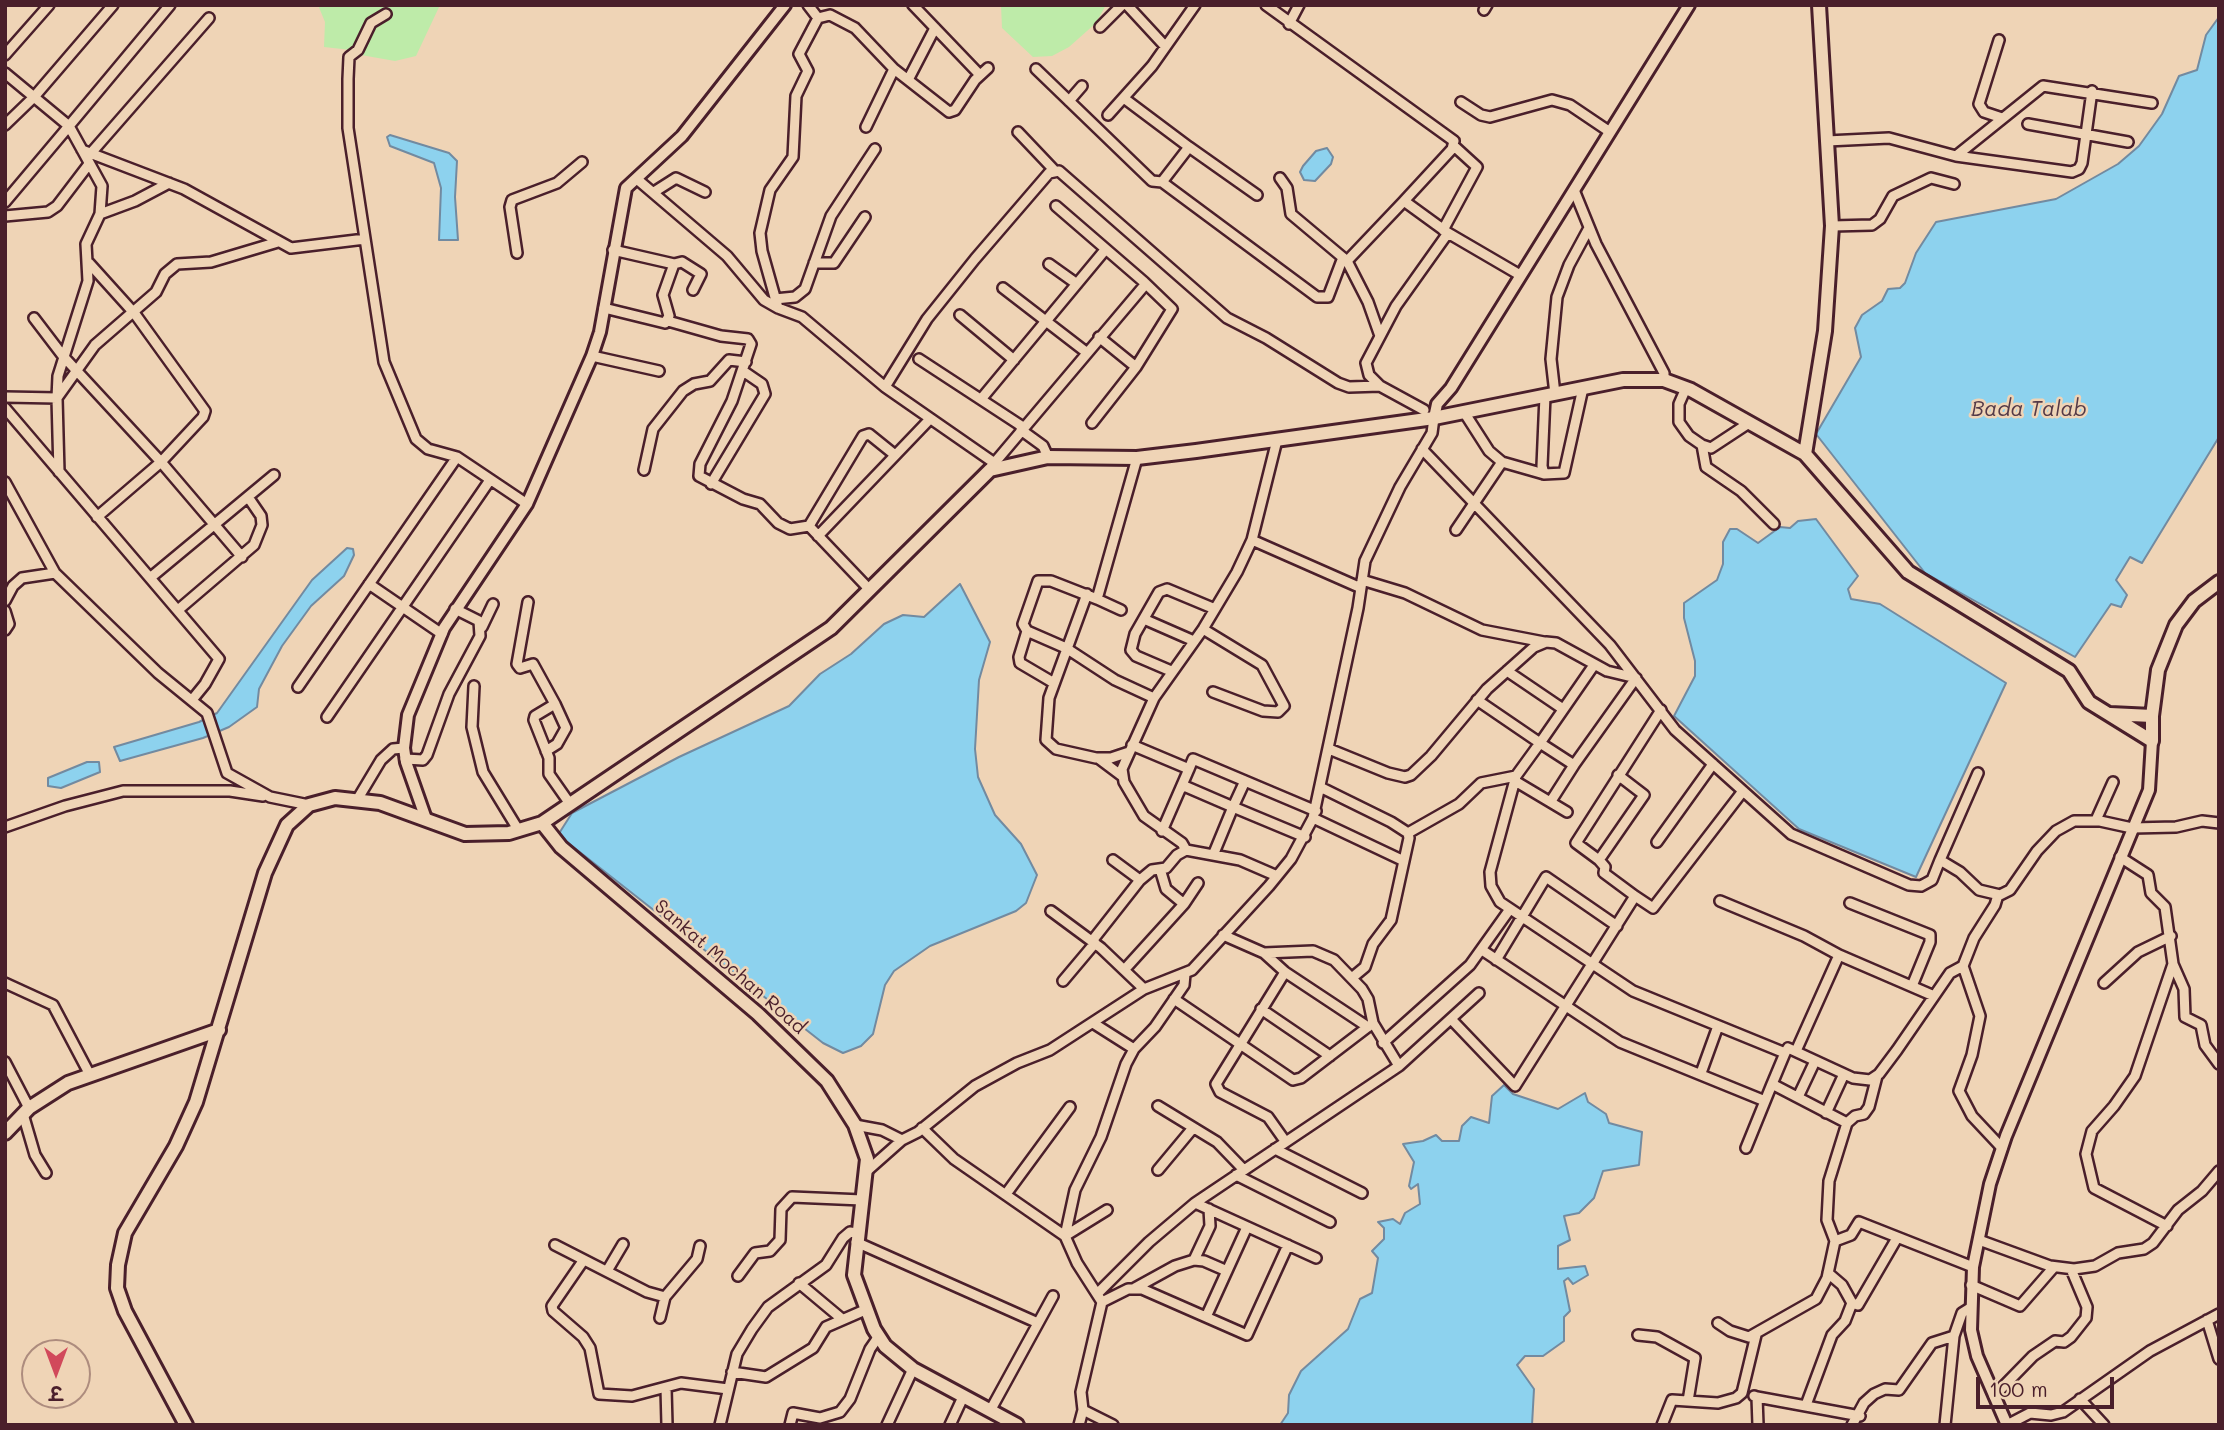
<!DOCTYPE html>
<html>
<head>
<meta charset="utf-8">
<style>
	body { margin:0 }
	#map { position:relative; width:2224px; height:1430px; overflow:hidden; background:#efd4b6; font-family:Mali,"Playpen Sans Deva",sans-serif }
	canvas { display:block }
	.frame { position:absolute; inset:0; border:7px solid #4a1f2b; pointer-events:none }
	.north { position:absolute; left:21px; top:1339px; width:70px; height:70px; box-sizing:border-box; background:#efd4b6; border:2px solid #ad8c7e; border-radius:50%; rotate:180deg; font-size:19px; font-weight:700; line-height:28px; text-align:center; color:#4a1f2b }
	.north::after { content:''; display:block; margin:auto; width:24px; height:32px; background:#d1495b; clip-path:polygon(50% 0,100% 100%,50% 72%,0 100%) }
	.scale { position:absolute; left:1976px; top:1377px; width:138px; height:32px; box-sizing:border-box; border:4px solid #4a1f2b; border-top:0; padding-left:9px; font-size:21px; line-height:24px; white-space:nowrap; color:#4a1f2b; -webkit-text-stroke:5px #efd4b6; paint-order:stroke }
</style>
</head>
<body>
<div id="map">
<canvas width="2224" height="1430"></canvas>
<div class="frame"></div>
<div class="north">उ</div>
<div class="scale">100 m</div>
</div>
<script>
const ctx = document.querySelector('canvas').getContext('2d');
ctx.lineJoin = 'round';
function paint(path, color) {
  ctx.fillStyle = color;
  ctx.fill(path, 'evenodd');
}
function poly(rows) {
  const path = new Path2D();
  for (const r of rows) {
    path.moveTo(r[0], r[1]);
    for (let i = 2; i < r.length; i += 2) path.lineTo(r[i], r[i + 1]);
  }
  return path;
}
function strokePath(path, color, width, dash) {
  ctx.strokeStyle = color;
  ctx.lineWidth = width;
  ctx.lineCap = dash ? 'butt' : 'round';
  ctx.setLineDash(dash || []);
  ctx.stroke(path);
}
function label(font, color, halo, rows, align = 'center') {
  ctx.font = font + ' Mali,sans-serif';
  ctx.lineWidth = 5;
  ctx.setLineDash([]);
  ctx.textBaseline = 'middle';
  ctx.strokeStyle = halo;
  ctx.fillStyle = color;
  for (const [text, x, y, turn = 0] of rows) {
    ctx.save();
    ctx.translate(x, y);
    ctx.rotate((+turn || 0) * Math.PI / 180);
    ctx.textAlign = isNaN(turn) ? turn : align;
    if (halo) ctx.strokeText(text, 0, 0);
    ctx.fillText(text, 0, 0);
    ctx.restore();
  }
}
paint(poly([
	[318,5,440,5,416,56,395,61,361,55,375,29,391,15,389,11,382,9,377,14,351,50,324,47,325,22],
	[1001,5,1106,5,1096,23,1069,47,1052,56,1033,57,1002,28]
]), '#beeba9');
const water = poly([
	[2219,17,2219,437,2142,563,2130,557,2116,580,2127,595,2121,607,2111,604,2075,657,1925,573,1816,434,1861,357,1855,328,1862,315,1882,301,1888,289,1900,288,1905,283,1916,253,1936,222,2056,199,2118,164,2139,146,2162,114,2179,76,2197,70,2206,35,2219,17],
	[390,135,449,153,457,161,455,197,458,240,439,240,441,188,434,163,390,146,387,137,390,135],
	[1327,148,1333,157,1331,164,1315,181,1304,180,1300,172,1303,166,1316,151,1327,148],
	[1816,519,1858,576,1848,589,1851,599,1880,604,2006,683,1916,877,1799,829,1674,716,1695,676,1695,661,1684,618,1684,603,1717,580,1723,564,1723,542,1730,529,1737,529,1758,543,1780,527,1790,528,1798,521,1816,519],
	[347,548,353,549,354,555,344,576,311,606,282,646,259,689,257,707,229,727,203,738,120,761,114,747,199,722,217,713,312,580,347,548],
	[960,584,990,642,979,680,975,749,978,777,995,815,1021,844,1037,875,1026,903,1016,911,930,946,894,971,885,985,873,1034,861,1046,843,1053,823,1043,558,835,572,813,679,757,789,706,820,674,851,654,884,624,903,615,924,617,960,584],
	[87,762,99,762,100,772,61,788,48,786,48,778,87,762],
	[1504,1085,1513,1094,1558,1109,1585,1093,1588,1102,1606,1114,1609,1123,1642,1132,1639,1165,1603,1171,1594,1198,1579,1213,1564,1216,1570,1240,1558,1246,1558,1269,1585,1266,1588,1275,1573,1284,1568,1278,1564,1281,1570,1311,1564,1317,1564,1341,1543,1356,1525,1356,1517,1365,1534,1389,1532,1425,1280,1425,1288,1413,1289,1395,1301,1371,1348,1329,1360,1299,1372,1293,1378,1258,1372,1251,1384,1239,1384,1228,1378,1222,1393,1219,1400,1224,1405,1213,1420,1204,1418,1184,1411,1189,1409,1186,1414,1162,1403,1144,1423,1141,1436,1135,1442,1141,1459,1141,1462,1126,1471,1117,1489,1123,1492,1096,1504,1085]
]);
paint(water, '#8dd2ee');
strokePath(water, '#728aa0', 2);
const minor = poly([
	[808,5,818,18,799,54,808,71,796,96,793,157,770,190,760,233,762,251,778,308,802,317,885,387,993,462],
	[913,5,980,75],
	[1127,5,1164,45],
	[1266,5,1454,141,1452,149,1404,201,1448,233,1520,275],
	[1484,10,1487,5],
	[386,14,371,23,358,50,349,57,348,79,348,128,384,362,416,439,428,449,457,457,527,504],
	[818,18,830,15,855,28,894,69,866,127],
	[1289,24,1299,5],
	[1100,27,1122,5],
	[1999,40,1979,104,1984,112,2002,118],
	[5,55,49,5],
	[894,69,949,112,955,110,975,80,988,68],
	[1036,69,1152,181,1162,182],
	[5,73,69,126,170,5],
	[908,80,935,28],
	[1125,99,1189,147],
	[1069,101,1082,86],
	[1461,102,1481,115,1490,117,1552,100,1570,105,1610,132],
	[1108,115,1152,66,1195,5],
	[2028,124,2128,142],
	[5,125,34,97,113,5],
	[1018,132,1055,171],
	[1827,141,1889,138,1956,156,2072,172,2079,169,2082,163,2092,91],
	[82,150,184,189,291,248,365,239],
	[91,153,209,18],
	[1956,156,2043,86,2152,103],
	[1280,178,1287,188,1291,214,1347,261,1404,201],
	[638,180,727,256,764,300,778,308],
	[1574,190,1596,244,1664,373,1664,380],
	[654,192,676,178,705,192],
	[1257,195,1189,147,1162,182,1317,297,1328,297,1342,260],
	[5,202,69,126,102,186,100,214,86,244,88,281,58,376,57,398,5,397],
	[100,214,135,201,169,183],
	[5,216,48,212,57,206,89,164],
	[1832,226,1872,225,1880,219,1893,196,1931,178,1954,184],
	[1443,230,1477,167,1454,146],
	[613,250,674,264,682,262,701,274,693,290],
	[517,253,510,207,512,200,557,183,582,162],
	[1347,261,1368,302,1380,336],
	[89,263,135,314,205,411,203,417,161,462,97,517],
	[814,263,834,263,865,217],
	[1049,264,1077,284],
	[1003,288,1086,352],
	[775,299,795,297,805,289,831,216,875,149],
	[604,308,665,323,669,316,663,295,674,264],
	[960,315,1014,360],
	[34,318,63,356,161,462,242,557],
	[668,321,721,336,748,339,751,344,732,401,700,464,699,476,743,499,760,504,778,523,790,529,809,526],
	[1099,337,1136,367],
	[592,356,659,371],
	[919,359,1023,427],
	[885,387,927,319,975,259,1049,173,1059,171,1227,318,1266,338,1338,383,1349,387,1380,386],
	[1686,388,1679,404,1679,422,1689,436,1702,445,1711,448,1749,423],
	[1555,394,1551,359,1557,297,1569,265,1589,228],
	[1545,396,1542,466,1544,474,1564,473,1583,388],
	[982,398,1105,250],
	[5,408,150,578],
	[1424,410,1380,386,1369,375,1366,363,1396,306,1448,233],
	[1464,412,1489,451,1502,462,1544,474],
	[1092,423,1136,367,1172,309,1144,282],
	[1021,430,1043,446,1048,457],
	[1702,445,1706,467,1741,491,1774,524],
	[1422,449,1610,645,1675,730,1791,834,1909,885,1921,886,1932,880,1940,860,1960,872,1979,890,2000,895,2010,890,2037,851,2056,831,2074,821,2100,821,2132,828,2176,827,2202,821,2219,823],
	[991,467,1144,286,1144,282,1056,206],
	[644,470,653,429,683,391,694,384,710,381,729,360,746,362],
	[59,472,57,398,95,345,156,292,165,274,177,264,211,262,278,242],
	[5,482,55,573,158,673,207,713,227,773,270,797,309,805],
	[711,484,765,394,762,384,743,371],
	[1456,530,1502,462],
	[818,536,930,419],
	[1252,540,1277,440],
	[1362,580,1405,593,1482,630,1544,642],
	[369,584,442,634],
	[869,589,809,526,863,436,869,434,895,455],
	[1087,594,1049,698,1046,740,1056,749,1096,758,1111,758,1129,752],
	[1097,599,1051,581,1038,581,1023,624,1027,631,1066,648,1115,680,1154,698],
	[5,601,13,586,22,578,55,573],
	[528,602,517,664,520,668,533,664,555,704,535,716,534,720,549,758,549,774,570,804],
	[178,610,254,545,262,525,261,516,248,497],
	[1121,610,1097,599,1137,458],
	[5,611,9,624,5,630],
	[1146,620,1194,641],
	[482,627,493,604],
	[1203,629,1262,665,1284,706,1278,712,1263,711,1213,692],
	[1027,631,1019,657,1020,663,1054,683],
	[1171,671,1136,656,1131,650,1135,634,1159,592,1167,589,1215,609],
	[1507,671,1563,709],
	[474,686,472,727,483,772,519,831],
	[298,687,457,457],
	[192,700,205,684,219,659,150,578,274,475],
	[1477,700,1540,743,1594,665],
	[327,717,490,480],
	[1132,745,1189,769,1193,759,1316,811],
	[1329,749,1388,773,1405,777,1411,775,1431,756,1487,689,1534,647,1546,642,1556,643,1607,671,1636,678,1574,765,1540,743,1516,776,1481,783,1459,804,1408,833],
	[546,751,557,744,566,728,555,704],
	[1098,758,1122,776],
	[405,759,423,760,427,755,449,694,480,636,479,621,455,609],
	[1516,776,1490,872,1491,886,1500,902,1633,991,1785,1053,1772,1084,1847,1123,1829,1181,1827,1220,1835,1241],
	[1245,781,1233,807,1305,837],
	[1515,781,1567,812],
	[1182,785,1233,807,1214,853],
	[1322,788,1391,822,1408,833,1409,838,1391,920,1373,944,1365,967,1353,977],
	[357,800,381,760,393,749,404,748],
	[1551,801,1574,765],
	[1313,818,1404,861],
	[2096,820,2113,782],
	[5,827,65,806,123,791,230,791,263,796],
	[1162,831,1189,769],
	[1657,842,1713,764],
	[1186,850,1182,843,1144,816,1124,782,1122,769,1154,698,1203,629,1237,572,1252,540,1361,588],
	[2120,857,2148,875,2151,893,2165,907,2173,964,2184,989,2185,1017,2201,1025,2205,1045,2219,1064],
	[1113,860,1140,880],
	[1599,860,1644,795,1618,775],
	[1940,860,1978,773],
	[1998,895,1995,905,1974,938,1963,966,1980,1016,1972,1055,1959,1091,1972,1116,2002,1148],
	[1635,896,1604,873,1605,867,1599,860,1576,843,1661,710],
	[1720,901,1804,936,1839,955,1796,1051],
	[1850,903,1930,935,1930,942,1912,986],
	[1184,904,1198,883],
	[1051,911,1101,948,1144,989],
	[1223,935,1264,953,1313,951,1334,960,1362,989,1368,999,1373,1023,1399,1066],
	[1092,941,1140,880,1152,870,1166,868,1177,855,1186,850,1240,860,1277,876],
	[1482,950,1620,1042,1765,1101],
	[1264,953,1285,972,1368,1027],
	[1839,955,1934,996],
	[1496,960,1546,877,1617,926],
	[1125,969,1184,904,1166,889,1160,869],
	[1285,972,1216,1084,1220,1092,1268,1117,1285,1141],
	[1063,981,1095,943],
	[5,983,53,1005,90,1075],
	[2104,983,2138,952,2171,936],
	[1174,999,1293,1080,1301,1078,1373,1023],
	[1261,1009,1330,1056],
	[1451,1019,1515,1086,1635,896,1653,908,1743,791],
	[1093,1023,1134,1049],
	[1383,1043,1470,965,1510,909],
	[1785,1053,1788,1048,1853,1078,1870,1080,1879,1074,1897,1050,1950,973,1963,966],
	[5,1062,29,1108],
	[1701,1073,1718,1026],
	[1798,1097,1815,1061],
	[1158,1106,1217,1142,1244,1170],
	[1826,1113,1844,1074],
	[23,1114,35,1155,46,1173],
	[1847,1123,1855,1116,1864,1114,1869,1107,1877,1076],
	[855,1125,882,1130,902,1140,918,1132,975,1086,1017,1063,1050,1050,1144,989,1192,970,1269,886,1291,859,1313,818,1358,608,1365,561,1400,487,1432,433,1434,418],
	[922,1128,954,1159,1065,1236,1075,1190,1101,1137,1126,1064,1134,1049,1155,1027,1184,985,1185,974],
	[1746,1148,1772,1084],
	[1275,1149,1362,1193],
	[1158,1170,1193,1128],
	[867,1171,902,1140],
	[1236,1175,1330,1222],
	[1006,1194,1070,1107],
	[1195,1203,1316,1258],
	[2167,1226,2094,1188,2086,1154,2092,1131,2114,1106,2135,1076,2173,964],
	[1979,1240,2050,1266,2074,1269,2095,1266,2118,1253,2144,1249,2153,1243,2178,1210,2202,1191,2219,1171],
	[856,1242,1038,1323],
	[555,1245,647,1292,665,1297,697,1259,700,1246],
	[1194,1260,1210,1226,1209,1209],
	[583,1261,552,1306,553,1311,583,1337,590,1348,599,1394,632,1396,681,1383,728,1389],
	[607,1271,623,1244],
	[1828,1273,1842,1285,1852,1303],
	[738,1276,755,1253,770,1251,780,1240,781,1209,792,1197,862,1200],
	[799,1283,842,1319],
	[1971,1285,2020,1306,2054,1267],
	[1135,1288,1175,1266,1194,1260,1204,1261,1227,1271],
	[1098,1293,1149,1242,1195,1203,1399,1066,1479,993],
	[1102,1302,1128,1289,1142,1289,1247,1335,1288,1245],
	[1206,1317,1247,1227],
	[660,1318,665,1297],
	[2207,1320,2219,1359],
	[1718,1323,1730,1331,1749,1337,1816,1299,1827,1278,1835,1241,1851,1235,1859,1222,1973,1267],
	[1638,1335,1657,1337,1695,1358,1688,1401],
	[732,1372,766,1377,813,1348,826,1327,865,1310],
	[666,1388,667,1425],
	[1754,1396,1757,1397,1758,1425],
	[1994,1396,2033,1356,2055,1341,2064,1342,2071,1337,2086,1318,2087,1307,2071,1269],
	[1757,1397,1860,1416],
	[2080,1399,2104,1425],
	[1806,1405,1832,1335,1845,1321,1852,1303,1858,1305,1897,1238],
	[1083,1410,1081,1392,1102,1302,1077,1263,1065,1236,1107,1210],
	[990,1411,1053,1296],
	[720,1425,737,1354,752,1329,768,1307,826,1265,843,1238,850,1232,857,1233],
	[790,1425,793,1413,820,1418,840,1412,850,1399,870,1349,879,1336],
	[887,1425,913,1369],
	[950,1425,963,1397],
	[1079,1425,1083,1410,1113,1425],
	[1662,1425,1672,1400,1718,1403,1736,1398,1742,1393,1756,1335],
	[1852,1425,1864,1403,1874,1394,1885,1389,1899,1390,1932,1343,1954,1336,1962,1313,1970,1308],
	[1945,1425,1954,1336],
	[2007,1425,2030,1413,2051,1415,2063,1412,2150,1351,2219,1314]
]);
const tertiary = poly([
	[1434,418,1437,404,1451,388,1689,5],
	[426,819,406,762,404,748,408,715,444,628,527,504,592,356,600,332,626,188,682,136,785,5],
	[2007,1425,1977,1356,1971,1330,1973,1267,1990,1184,2006,1136,2149,790,2152,741]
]);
const secondary = poly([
	[1805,454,1825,331,1832,226,1819,5],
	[2110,714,2152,716],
	[542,823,561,847,758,1014,827,1081,855,1125,867,1159,854,1275,874,1329,885,1346,913,1369,1017,1425],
	[5,1133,29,1108,68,1083,219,1030],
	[186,1425,125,1311,117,1288,118,1265,125,1233,176,1146,196,1102,265,873,287,825,309,805,335,798,380,803,465,834,509,833,542,823,831,628,990,470,1048,457,1137,458,1196,451,1434,418,1623,380,1664,380,1691,390,1805,454,1908,572,2069,671,2089,702,2152,741,2152,716,2158,670,2176,625,2194,601,2219,582]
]);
strokePath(minor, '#4a1f2b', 14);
strokePath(tertiary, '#4a1f2b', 16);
strokePath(secondary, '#4a1f2b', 18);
strokePath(minor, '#efd4b6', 9);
strokePath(tertiary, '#efd4b6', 10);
strokePath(secondary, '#efd4b6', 12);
label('19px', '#4a1f2b', '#efd4b6', [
	["Sankat Mochan Road",730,967,41]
]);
label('italic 21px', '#543a48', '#efd4b6', [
	["Bada Talab",2029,410]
]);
</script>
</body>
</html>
